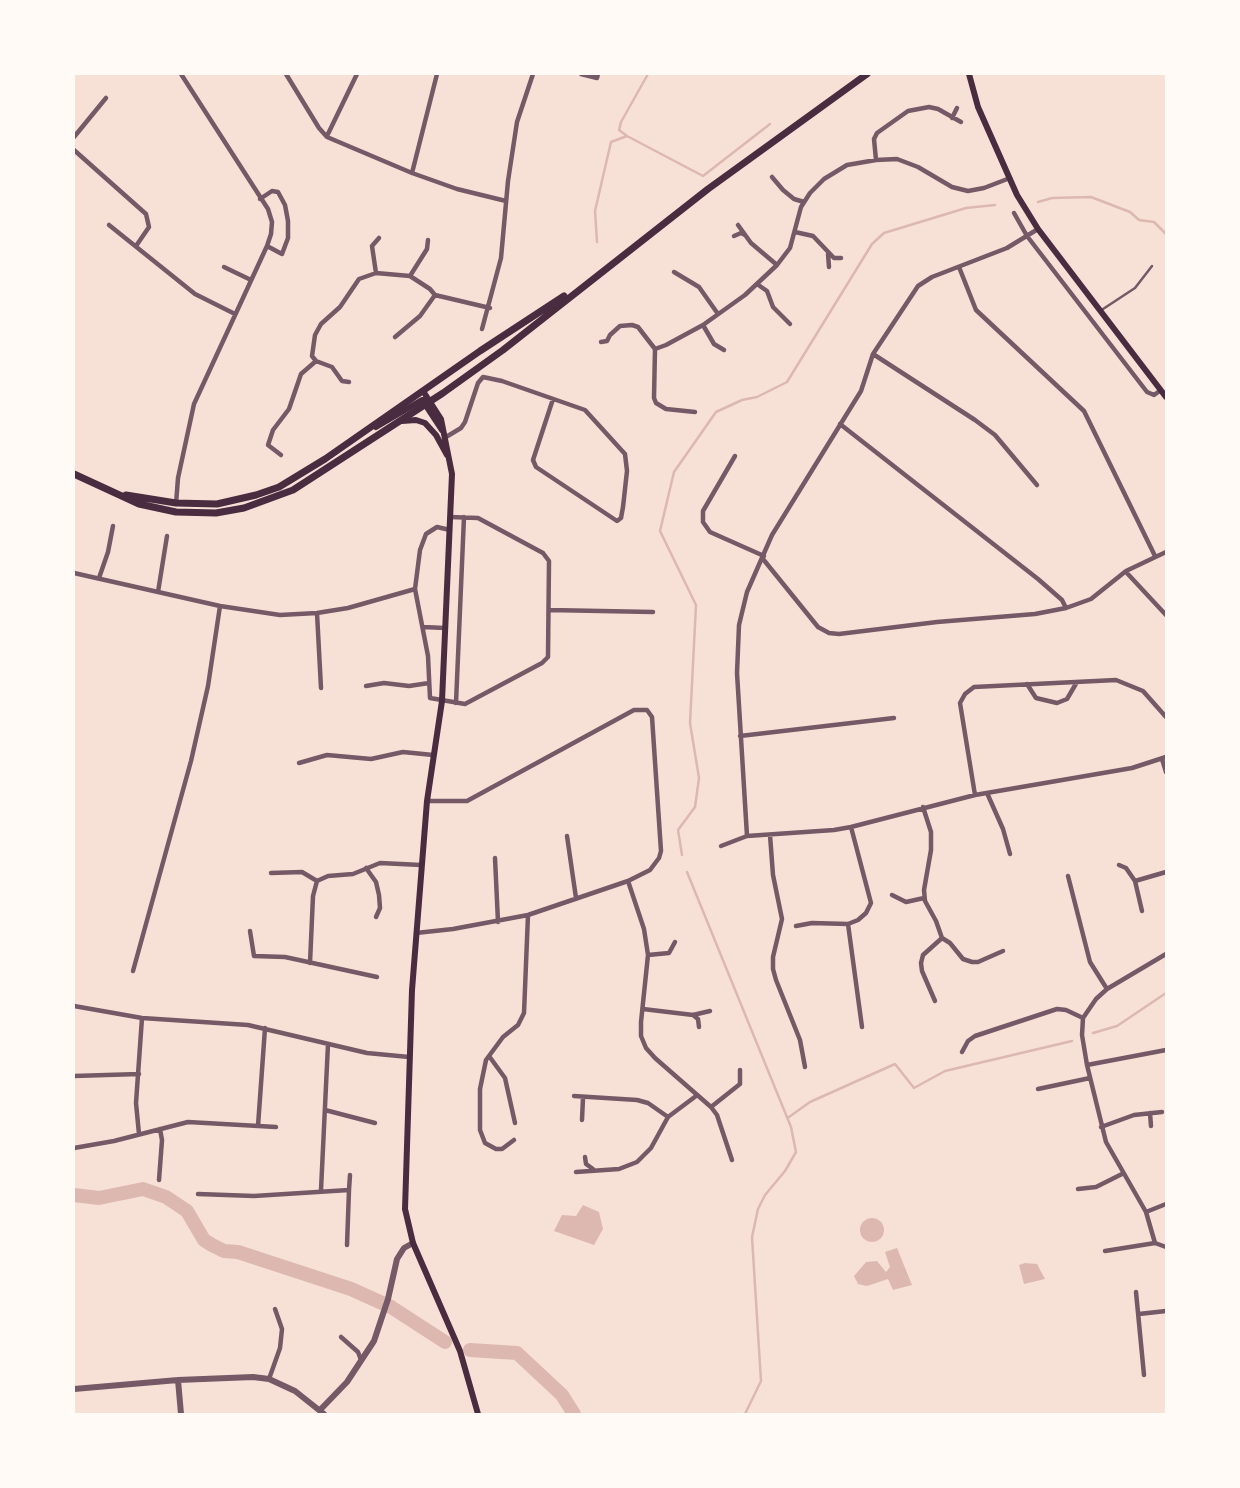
<!DOCTYPE html>
<html>
<head>
<meta charset="utf-8">
<style>
	body { margin:0 }
	#map { position:relative; width:1240px; height:1488px; overflow:hidden; background:#f7e1d7; font-family:Overpass,sans-serif }
	canvas { display:block }
	.frame { position:absolute; inset:0; border:75px solid #fffaf5; pointer-events:none }
</style>
</head>
<body>
<div id="map">
<canvas width="1240" height="1488"></canvas>
<div class="frame"></div>
</div>
<script>
const ctx = document.querySelector('canvas').getContext('2d');
ctx.lineJoin = 'round';
function paint(path, color) {
  ctx.fillStyle = color;
  ctx.fill(path, 'evenodd');
}
function poly(rows) {
  const path = new Path2D();
  for (const r of rows) {
    if (r.length === 3) {
      path.moveTo(r[0] + r[2], r[1]);
      path.arc(r[0], r[1], r[2], 0, 2 * Math.PI);
      continue;
    }
    path.moveTo(r[0], r[1]);
    for (let i = 2; i < r.length; i += 2) path.lineTo(r[i], r[i + 1]);
  }
  return path;
}
function strokePath(path, color, width, dash) {
  ctx.strokeStyle = color;
  ctx.lineWidth = width;
  ctx.lineCap = dash ? 'butt' : 'round';
  ctx.setLineDash(dash || []);
  ctx.stroke(path);
}
paint(poly([
	[583,1205,599,1212,603,1229,594,1245,554,1231,562,1215,576,1216],
	[872,1230,12],
	[897,1248,912,1285,893,1290,888,1279,867,1286,858,1284,854,1276,866,1262,877,1261,886,1272,890,1267,885,1252],
	[1025,1263,1037,1264,1045,1279,1024,1284,1019,1265]
]), '#dcb8b0');
strokePath(poly([
	[627,136,619,130,621,122,648,74],
	[1038,202,1052,198,1091,197,1130,212,1139,220,1154,222,1166,234],
	[597,242,595,211,611,142,627,136,703,176,770,124],
	[682,855,678,830,695,807,699,778,690,723,696,605,660,531,674,472,716,412,742,400,757,397,787,382,872,244,884,233,966,208,995,205],
	[687,872,791,1127,796,1152,785,1171,765,1195,758,1209,752,1237,761,1381,745,1414],
	[1093,1033,1117,1026,1166,993],
	[789,1117,810,1102,895,1064,914,1088,945,1071,1072,1041]
]), '#dcb8b0', 2.5);
strokePath(poly([
	[74,1195,99,1198,143,1189,166,1197,187,1211,204,1240,212,1245,224,1251,238,1252,351,1289,391,1307,445,1342],
	[470,1350,517,1353,562,1395,574,1414]
]), '#dcb8b0', 14);
strokePath(poly([
	[1100,311,1135,288,1152,266]
]), '#755966', 2.5);
strokePath(poly([
	[286,74,319,128,327,137,412,173,457,189,506,201],
	[581,74,597,78,598,74],
	[952,118,957,108],
	[327,136,357,74],
	[74,137,106,98],
	[74,150,146,214,149,227,136,246],
	[876,160,874,139,877,133,908,111,929,107,938,109,961,122],
	[412,173,437,74],
	[772,177,783,190,794,199,804,202],
	[260,199,272,191,278,192,285,205,288,221,288,238,282,254,267,246],
	[1014,213,1027,236,1147,392,1154,395,1161,390],
	[109,225,195,294,235,314],
	[738,225,751,243,777,265],
	[795,232,813,236,834,258,841,258],
	[734,236,741,233,745,235],
	[828,254,829,267],
	[224,267,251,280],
	[959,267,976,310,1084,411,1155,556],
	[674,272,699,287,718,314],
	[376,273,372,246,379,238],
	[410,276,427,249,428,240],
	[757,284,767,291,773,307,790,324],
	[703,325,714,344,724,350],
	[482,329,501,258,508,181,517,122,533,74],
	[395,337,420,316,435,295],
	[601,342,607,341,610,335,620,326,632,325,638,327,655,349],
	[655,349,666,345,703,325,745,295,777,265,790,248,801,207,810,193,824,179,847,165,876,160,897,159,918,167,952,187,968,191,984,188,1010,178],
	[655,349,654,398,656,403,666,409,695,412],
	[873,354,975,420,995,435,1037,485],
	[316,361,312,356,315,335,321,324,340,307,359,279,376,273,410,276,430,289,435,295,490,308],
	[316,361,332,367,342,381,349,382],
	[840,424,1038,579,1062,600,1066,608],
	[446,437,461,428,465,422,478,383,483,377,502,381,585,410,625,454,627,471,623,507,621,518,617,521,536,467,533,460,553,399],
	[281,455,268,445,273,430,289,409,301,374,316,361],
	[735,456,703,511,703,522,710,532,764,556],
	[176,504,178,478,194,404,267,246,271,234,272,222,268,209,181,74],
	[450,530,437,527,426,534,420,550,415,589,428,656,430,698,465,704,542,663,548,657,549,561,543,553,478,518,450,517],
	[763,559,818,627,829,633,839,634,937,622,1035,614,1066,608,1091,599,1126,571,1166,552],
	[1126,572,1166,615],
	[74,573,220,606,280,615,317,613,348,608,415,589],
	[99,578,108,552,113,526],
	[158,592,167,536],
	[549,610,653,612],
	[317,613,321,688],
	[423,627,445,628],
	[1027,684,1036,698,1057,703,1067,699,1077,682],
	[366,686,384,683,409,686,429,683],
	[456,703,464,517],
	[740,736,894,718],
	[1162,759,1166,772],
	[299,763,327,755,371,759,403,752,433,755],
	[987,793,1003,829,1010,854],
	[975,795,960,703,965,694,974,687,1116,680,1143,691,1166,717],
	[923,807,931,832,931,850,924,890,925,901,936,921,942,938,950,943,963,959,972,962,978,962,1003,951],
	[770,835,773,875,782,919,773,957,773,969,776,980,800,1040,805,1067],
	[567,836,576,898],
	[747,836,737,673,739,625,747,592,772,535,861,391,873,354,918,286,932,277,1007,248,1038,229],
	[721,846,747,836,834,830,851,827,975,795,1132,768,1166,757],
	[495,858,498,922],
	[1119,865,1126,868,1135,881,1166,872],
	[366,868,376,882,379,895,380,908,376,917],
	[271,873,302,872,317,881],
	[1068,876,1090,962,1107,989],
	[628,881,644,929,648,955,641,1022,641,1036,646,1048,655,1058,711,1107,717,1115,732,1160],
	[1135,881,1142,911],
	[892,895,906,902,924,898],
	[848,924,862,1027],
	[796,926,812,923,848,924,858,920,866,913,871,903,851,827],
	[250,931,254,956,285,957,377,977],
	[416,933,453,929,528,915,628,881,650,870,659,858,661,851,652,717,647,710,634,710,467,801,427,801],
	[648,955,669,953,675,942],
	[310,963,313,896,317,881,328,876,353,874,380,863,421,865],
	[133,971,191,761,208,686,220,606],
	[935,1001,922,971,921,963,923,955,942,938],
	[74,1006,142,1018,248,1025,367,1053,409,1057],
	[643,1009,693,1015,710,1011],
	[693,1015,698,1019,699,1027],
	[962,1052,968,1041,975,1036,1057,1009,1066,1010,1083,1018],
	[489,1056,505,1078,515,1123],
	[1087,1065,1166,1050],
	[74,1076,139,1074],
	[1038,1089,1090,1078],
	[574,1096,637,1100,648,1103,668,1117],
	[711,1107,740,1084,740,1070],
	[325,1110,375,1123],
	[1150,1113,1151,1126],
	[582,1120,583,1098],
	[258,1126,265,1028],
	[1101,1127,1134,1115,1162,1112],
	[139,1134,136,1103,142,1018],
	[514,1140,502,1149,496,1149,485,1143,480,1130,480,1089,486,1060,503,1037,518,1025,524,1013,528,915],
	[74,1148,114,1141,188,1122,276,1127],
	[585,1157,586,1164,593,1169],
	[576,1172,619,1169,637,1162,651,1148,668,1117,696,1096],
	[159,1180,162,1140,160,1129],
	[1078,1189,1096,1187,1122,1174],
	[321,1190,328,1044],
	[349,1190,350,1175],
	[198,1194,254,1196,349,1190,347,1245],
	[1146,1212,1166,1204],
	[1155,1243,1146,1212,1106,1142,1087,1065,1082,1035,1083,1018,1096,999,1107,989,1166,954],
	[1105,1251,1155,1243,1166,1247],
	[1136,1292,1144,1375],
	[1139,1314,1166,1311],
	[341,1337,358,1352,361,1360],
	[269,1379,280,1348,282,1329,275,1309]
]), '#755966', 4.5);
strokePath(poly([
	[178,1380,181,1414],
	[74,1389,178,1380,253,1377,269,1379,295,1391,324,1414],
	[320,1410,347,1382,374,1341,388,1299,397,1259,404,1248,413,1243]
]), '#755966', 6);
strokePath(poly([
	[969,74,978,107,1017,195,1038,229,1166,397],
	[423,391,441,419,452,474,442,701,427,801,412,990,405,1209,413,1243,460,1351,478,1414],
	[423,401,442,430],
	[402,421,416,420,425,423,436,435,447,455],
	[376,427,422,400,430,401]
]), '#4a2c40', 6);
strokePath(poly([
	[74,474,139,504,176,512,216,513,244,508,293,490,443,393,503,350,708,189,867,74],
	[126,495,176,503,217,504,256,495,279,487,325,459,480,351,564,296]
]), '#4a2c40', 7);
</script>
</body>
</html>
